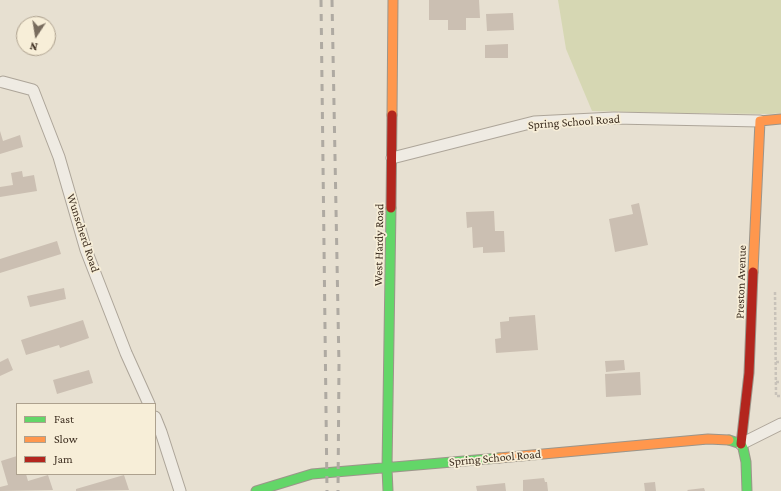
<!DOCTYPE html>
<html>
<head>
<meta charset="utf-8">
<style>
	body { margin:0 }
	#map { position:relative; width:781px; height:491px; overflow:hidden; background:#e7e0d1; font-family:"Crimson Pro",serif }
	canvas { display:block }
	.legend { position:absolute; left:16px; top:403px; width:140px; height:72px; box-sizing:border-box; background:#f7eed8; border:1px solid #ada18e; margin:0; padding:5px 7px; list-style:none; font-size:12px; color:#3d2e20 }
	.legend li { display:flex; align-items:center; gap:8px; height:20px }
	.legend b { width:20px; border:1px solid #ada18e }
	.north { position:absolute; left:16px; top:16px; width:40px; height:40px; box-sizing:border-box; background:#f7eed8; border:1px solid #ada18e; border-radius:50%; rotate:192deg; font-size:11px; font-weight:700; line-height:16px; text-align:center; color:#3d2e20 }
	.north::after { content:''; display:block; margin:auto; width:14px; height:18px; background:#786c5e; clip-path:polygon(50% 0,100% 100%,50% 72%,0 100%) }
</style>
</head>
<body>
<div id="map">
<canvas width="781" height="491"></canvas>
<ul class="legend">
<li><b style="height:5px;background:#63d668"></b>Fast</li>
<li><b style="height:5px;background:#ff974d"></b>Slow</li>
<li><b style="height:5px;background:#b3261e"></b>Jam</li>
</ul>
<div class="north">N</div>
</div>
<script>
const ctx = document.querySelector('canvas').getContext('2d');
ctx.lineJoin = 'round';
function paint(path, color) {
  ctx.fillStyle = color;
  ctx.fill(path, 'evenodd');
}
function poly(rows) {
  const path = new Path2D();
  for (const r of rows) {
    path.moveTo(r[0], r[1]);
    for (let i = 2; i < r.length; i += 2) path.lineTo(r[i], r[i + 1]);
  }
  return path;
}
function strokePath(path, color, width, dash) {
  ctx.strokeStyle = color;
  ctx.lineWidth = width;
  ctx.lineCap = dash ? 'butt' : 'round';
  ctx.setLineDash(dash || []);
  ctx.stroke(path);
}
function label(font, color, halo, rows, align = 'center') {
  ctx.font = font + ' "Crimson Pro",serif';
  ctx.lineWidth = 3.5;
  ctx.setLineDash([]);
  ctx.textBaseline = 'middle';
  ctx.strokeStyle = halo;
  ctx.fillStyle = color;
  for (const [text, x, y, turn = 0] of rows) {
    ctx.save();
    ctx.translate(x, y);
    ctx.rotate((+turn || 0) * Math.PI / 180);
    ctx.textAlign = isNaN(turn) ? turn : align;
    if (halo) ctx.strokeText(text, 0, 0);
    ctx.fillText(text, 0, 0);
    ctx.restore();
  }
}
paint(poly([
	[558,0,781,0,781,113,770,114,672,113,592,111,566,49]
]), '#d6d7b3');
paint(poly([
	[429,0,479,0,480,18,466,18,466,30,448,30,448,20,429,20],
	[513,13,514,30,487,31,486,14],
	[508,44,508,58,485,58,485,45],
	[0,131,3,141,20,135,23,147,0,154],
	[22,171,23,177,34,175,37,191,0,197,0,187,13,185,11,173],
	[639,203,648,245,615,252,609,219,633,214,631,205],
	[494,211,495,231,504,231,505,252,483,253,483,247,473,248,472,227,467,228,466,212],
	[57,241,61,254,0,273,0,259],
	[64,288,66,299,30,307,27,296],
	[535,315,538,350,496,353,495,339,501,338,500,322,509,321,509,317],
	[83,320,89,338,60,348,59,345,26,355,21,340],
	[8,358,13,370,0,376,0,362],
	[624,360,625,370,606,372,605,361],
	[89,370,93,383,57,394,53,380],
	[640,372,641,395,606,397,605,374],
	[17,456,17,474,26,474,28,481,48,475,53,490,0,491,0,487,8,485,1,461],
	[124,475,129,490,76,491,76,489],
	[544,478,545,482,547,482,548,491,523,491,523,480],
	[655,482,656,491,645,491,644,483],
	[505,483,506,491,477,491,476,486],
	[704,488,705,491,688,491,687,490]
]), '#cbbfb2');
const lane = poly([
	[3,82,33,90,59,157,86,250,126,353,149,404],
	[392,158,534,122,614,118,760,121],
	[155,417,161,432,180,491],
	[741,444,781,424]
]);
const fast = poly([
	[729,440,741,444,743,448,746,462,747,491],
	[256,491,312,474,499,458],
	[388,491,387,468,391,208]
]);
const slow = poly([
	[392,115,393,0],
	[753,272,760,121,781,119],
	[499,458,708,439,729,440]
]);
const jam = poly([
	[391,208,392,115],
	[741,444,749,373,753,272]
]);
strokePath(lane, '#ada599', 13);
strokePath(fast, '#9c958a', 11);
strokePath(slow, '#9c958a', 11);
strokePath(jam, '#9c958a', 11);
strokePath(poly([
	[775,292,776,396,781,396],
	[776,362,781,362],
	[776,382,781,382]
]), '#c8c2b9', 2.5, [3, 2]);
strokePath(lane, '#efebe3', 11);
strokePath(fast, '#63d668', 9);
strokePath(slow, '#ff974d', 9);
strokePath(jam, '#b3261e', 9);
strokePath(poly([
	[321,0,327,491],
	[332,0,339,365,338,491]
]), '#afaaa2', 3, [7, 7]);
label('12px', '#3d2e20', '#f7eed8', [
	["Spring School Road",574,122,-4],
	["Wunscherd Road",83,233,72],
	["West Hardy Road",379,245,-89],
	["Preston Avenue",741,282,-88],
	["Spring School Road",495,458,-5]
]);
</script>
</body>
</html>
